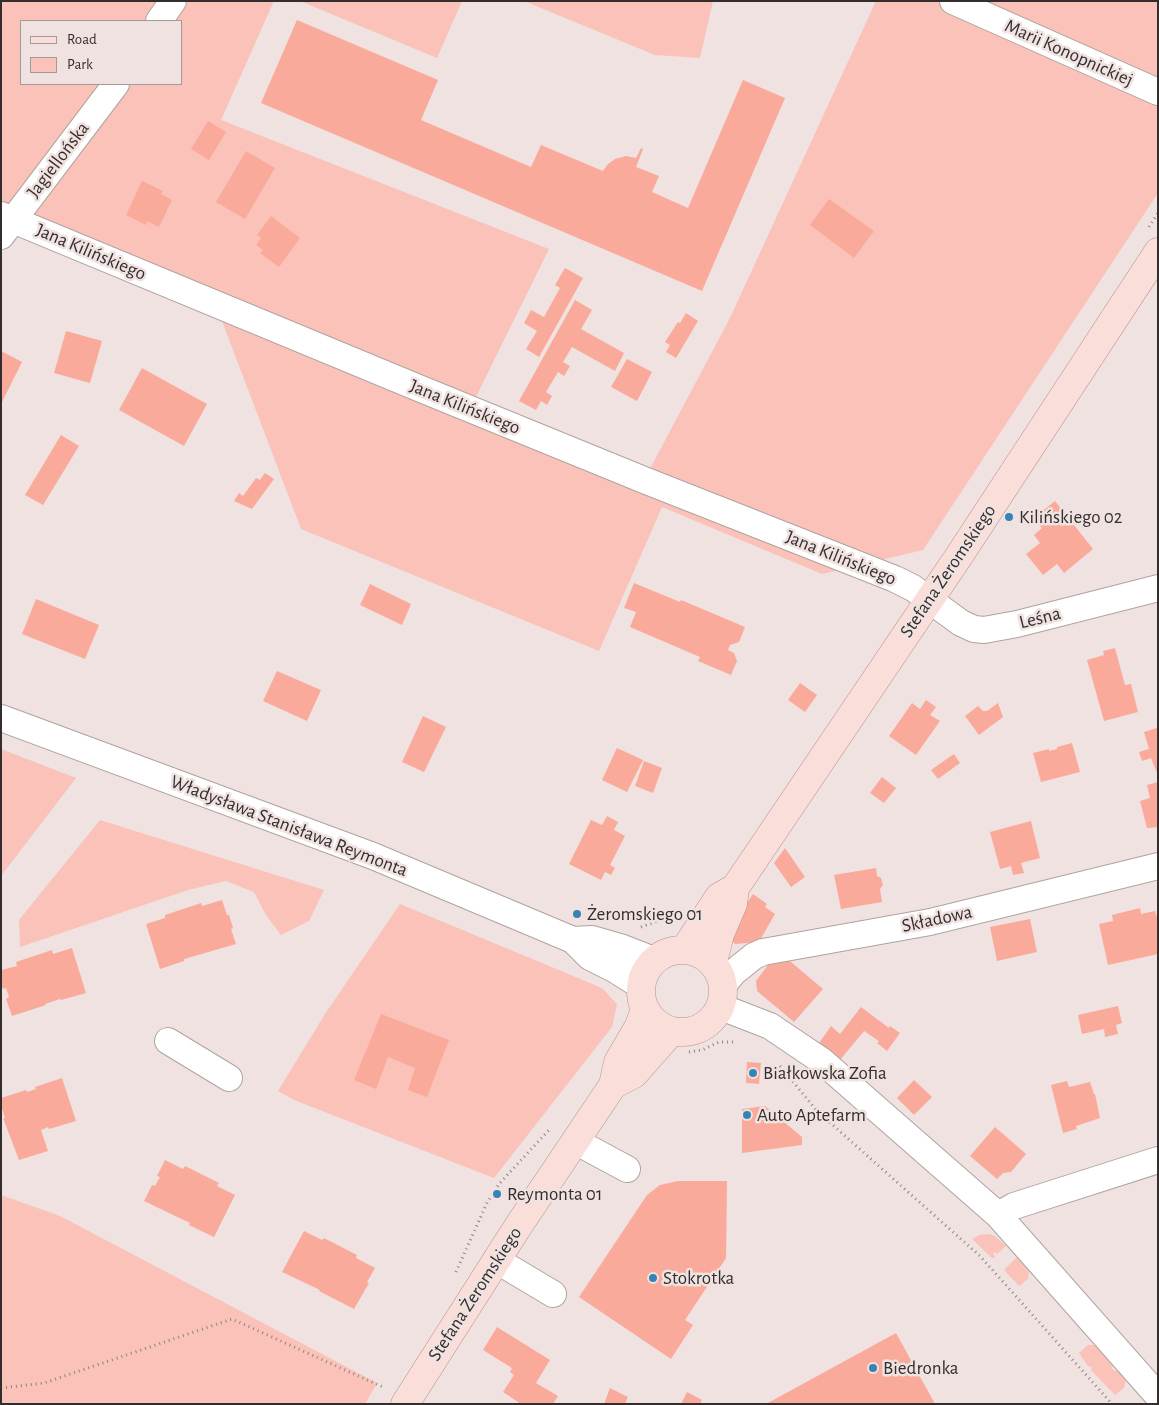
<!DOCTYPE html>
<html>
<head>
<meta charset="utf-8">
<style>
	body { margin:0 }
	#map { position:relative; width:1159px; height:1405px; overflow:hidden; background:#efe2e0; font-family:"Alegreya Sans",sans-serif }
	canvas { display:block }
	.frame { position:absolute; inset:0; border:2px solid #332e2d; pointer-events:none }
	.legend { position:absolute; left:20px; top:20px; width:162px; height:65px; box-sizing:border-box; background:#efe2e0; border:1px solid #a49a98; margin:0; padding:6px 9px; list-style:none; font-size:15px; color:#332e2d }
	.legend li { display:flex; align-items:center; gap:10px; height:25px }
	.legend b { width:25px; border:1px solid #a49a98 }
</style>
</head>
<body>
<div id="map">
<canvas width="1159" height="1405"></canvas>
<div class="frame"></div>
<ul class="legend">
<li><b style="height:6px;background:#faded9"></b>Road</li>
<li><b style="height:14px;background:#fac2b8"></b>Park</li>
</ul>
</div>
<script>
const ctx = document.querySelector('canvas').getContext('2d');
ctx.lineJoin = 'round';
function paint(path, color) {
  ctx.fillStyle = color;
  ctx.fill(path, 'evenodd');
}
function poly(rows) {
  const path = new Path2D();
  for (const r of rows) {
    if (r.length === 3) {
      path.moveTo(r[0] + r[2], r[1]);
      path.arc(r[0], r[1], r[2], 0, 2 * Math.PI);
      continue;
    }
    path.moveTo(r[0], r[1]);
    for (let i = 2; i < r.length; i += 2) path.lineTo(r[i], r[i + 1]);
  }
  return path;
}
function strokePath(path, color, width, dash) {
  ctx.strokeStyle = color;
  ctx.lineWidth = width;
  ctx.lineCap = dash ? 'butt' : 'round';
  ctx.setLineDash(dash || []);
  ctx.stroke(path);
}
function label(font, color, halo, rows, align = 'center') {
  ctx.font = font + ' "Alegreya Sans",sans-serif';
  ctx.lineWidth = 5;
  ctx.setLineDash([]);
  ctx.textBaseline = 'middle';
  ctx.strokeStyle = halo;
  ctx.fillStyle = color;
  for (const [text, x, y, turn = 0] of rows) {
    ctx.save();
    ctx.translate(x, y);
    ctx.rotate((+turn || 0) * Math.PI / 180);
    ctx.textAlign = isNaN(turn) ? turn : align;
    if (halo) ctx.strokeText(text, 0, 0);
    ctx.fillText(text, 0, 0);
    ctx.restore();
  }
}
paint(poly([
	[1,1,274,1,221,120,549,249,470,409,644,480,729,320,876,1,1158,1,1158,193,923,550,822,574,662,507,599,651,301,529,222,321,1,225],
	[21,21,181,21,181,84,21,84],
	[300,1,462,1,437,58],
	[524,1,713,1,700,58,655,55],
	[1,749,76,778,1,876],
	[100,820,324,890,309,921,281,935,266,915,254,892,226,881,188,890,20,947,19,920],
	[400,904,602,988,617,1004,612,1027,494,1178,294,1100,278,1091,325,1014],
	[1,1195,60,1216,377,1383,365,1404,1,1404],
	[989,1234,995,1236,1006,1246,997,1254,995,1252,993,1254,995,1257,994,1258,992,1258,972,1239,979,1235],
	[1017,1257,1029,1270,1028,1279,1019,1286,1004,1270],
	[1088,1345,1095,1345,1113,1366,1111,1368,1115,1371,1117,1370,1126,1380,1124,1388,1115,1395,1091,1370,1092,1367,1088,1366,1079,1353]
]), '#fac2b8');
paint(poly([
	[297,20,438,80,421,120,531,167,541,145,603,171,608,164,615,159,626,156,636,158,641,148,643,149,636,167,659,176,652,192,688,208,743,80,785,98,702,291,261,103],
	[208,121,226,132,209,160,191,149],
	[246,151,275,168,245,219,216,202],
	[142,181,163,191,161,194,172,200,159,227,147,221,146,225,126,215],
	[829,199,874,231,854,258,810,225],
	[271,216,300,238,279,267,260,253,263,250,256,245,261,238,257,235],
	[565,268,583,278,539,357,526,349,537,331,524,323,531,310,544,317,560,288,555,285],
	[575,300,592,310,581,329,624,353,615,371,572,347,563,362,570,366,564,376,558,372,546,392,552,396,547,405,541,401,536,410,519,401],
	[686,313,698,321,676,358,666,352,670,345,665,342,678,322,680,323],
	[66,331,102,341,90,383,54,373],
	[1,351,22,362,1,404],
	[627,359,652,372,637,401,611,387],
	[142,368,207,404,184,446,119,410],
	[61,435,79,446,43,505,25,495],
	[265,473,274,479,252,509,234,501,239,493,243,496,256,478,260,480],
	[1055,501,1093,549,1064,573,1057,564,1043,575,1026,554,1040,543,1034,535,1042,528,1034,518],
	[634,583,680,602,681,600,745,627,739,642,730,645,728,650,734,653,737,661,731,675,698,661,700,657,630,627,636,612,624,608],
	[370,584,411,604,402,625,360,605],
	[36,599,99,625,85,659,22,634],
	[1115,648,1125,685,1131,684,1138,712,1104,721,1087,660,1104,655,1103,651],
	[277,671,321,690,307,721,263,701],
	[800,683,817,695,805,712,788,700],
	[926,700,936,707,930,715,940,721,916,755,889,736,912,703,920,709],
	[998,703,1003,717,979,735,965,716,978,706,983,711,987,711],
	[423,716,446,727,424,772,402,762],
	[1157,728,1158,730,1157,773,1151,758,1142,761,1139,752,1149,749,1144,732],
	[1072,743,1080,772,1041,782,1033,753,1049,749,1049,751,1057,749,1057,747],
	[617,748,643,760,627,792,602,780],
	[954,754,960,763,938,779,931,770],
	[644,761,662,768,653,793,635,786],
	[882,777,896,788,884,803,870,793],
	[1158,782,1158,827,1147,828,1140,801,1150,798,1147,785],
	[607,816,618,822,614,830,625,836,610,865,615,868,611,875,605,872,601,880,569,864,591,820,602,825],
	[1031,821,1040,858,1021,863,1024,873,1013,875,1011,866,1000,869,990,832],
	[785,848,805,877,791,887,774,863],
	[876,868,877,876,881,878,883,885,880,889,882,902,841,909,834,875],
	[753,894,767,904,765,907,775,914,759,942,735,944,727,934],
	[222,900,227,915,229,915,233,928,231,929,236,944,184,959,184,961,160,969,146,924,165,918,165,915,201,903,202,906],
	[1140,908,1141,914,1155,911,1158,921,1158,954,1108,965,1099,924,1113,921,1112,915],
	[1030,919,1037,952,997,961,990,927],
	[72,948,86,993,61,1000,60,999,45,1004,46,1005,12,1016,6,999,9,997,6,988,3,989,1,983,1,970,17,966,16,962,52,950,53,954],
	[784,956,823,989,794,1022,757,991,756,981,774,957],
	[1118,1006,1122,1023,1116,1025,1118,1034,1105,1037,1104,1029,1082,1034,1078,1015],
	[861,1007,889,1028,890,1026,900,1033,887,1051,877,1043,879,1041,864,1031,840,1060,819,1043,831,1026,840,1034],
	[381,1014,449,1040,427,1097,408,1090,415,1068,388,1057,376,1089,354,1080],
	[747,1062,761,1063,759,1084,746,1083],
	[62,1078,76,1121,49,1129,48,1127,41,1130,48,1151,19,1160,3,1118,5,1118,1,1105,1,1098,26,1090,27,1092,36,1089,35,1087],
	[914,1080,932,1097,914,1115,897,1098],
	[1067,1081,1069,1087,1090,1082,1094,1094,1095,1094,1100,1118,1076,1126,1077,1129,1063,1133,1051,1085],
	[765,1106,802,1137,802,1145,742,1153,742,1109],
	[995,1127,1026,1154,1011,1172,1003,1173,997,1179,970,1156],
	[165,1160,183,1169,185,1166,219,1183,217,1186,235,1195,214,1237,189,1225,190,1223,144,1201,152,1185,155,1186,160,1177,157,1176],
	[678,1181,727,1181,726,1258,685,1320,693,1325,671,1359,579,1297,647,1195,660,1185],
	[304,1231,322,1240,324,1238,357,1255,356,1258,375,1268,367,1282,369,1283,354,1309,319,1291,320,1290,282,1272],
	[497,1327,550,1360,536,1383,558,1396,553,1404,521,1404,503,1392,514,1375,510,1372,512,1368,483,1350],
	[896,1333,935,1404,766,1404],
	[610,1388,628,1397,625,1404,604,1404],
	[687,1392,702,1400,700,1404,681,1404]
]), '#faaa9b');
const minor = poly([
	[953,1,1158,92],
	[159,21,173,1],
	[1,215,421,389,644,480,895,579,913,588,961,623,974,629,984,630,1017,624,1158,588],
	[1,236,116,84],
	[1,718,373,856,573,940,590,957,614,969,641,986],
	[573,940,592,939,623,948,654,960],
	[724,984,734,972,754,956,763,952,930,922,1158,866],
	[721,1007,770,1026,822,1061,998,1215,1158,1396],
	[168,1041,229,1078],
	[575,1141,627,1169],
	[998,1215,1014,1206,1158,1160],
	[496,1260,553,1294]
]);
const major = poly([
	[685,949,719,897,735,888,959,556,1158,252],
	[682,991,41],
	[713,962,720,934,733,904,735,888],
	[613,1085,634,1074,672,1031],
	[405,1404,519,1225,613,1085,618,1062,639,1026,645,1009]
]);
strokePath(minor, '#afa3a0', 28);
strokePath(major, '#b2928c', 29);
strokePath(poly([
	[1149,227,1158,213],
	[641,927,674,915],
	[689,1052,702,1050,719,1042,736,1042],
	[780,1066,817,1111,980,1256,1112,1404],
	[456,1272,487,1203,499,1184,549,1130],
	[1,1388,44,1383,232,1319,385,1388]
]), '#8e8584', 3, [1, 4]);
strokePath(minor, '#fff', 26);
strokePath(major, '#faded9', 28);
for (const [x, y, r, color] of [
	[1009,517,5,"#3684b6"],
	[577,914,5,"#3684b6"],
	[753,1073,5,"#3684b6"],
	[747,1115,5,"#3684b6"],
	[497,1194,5,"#3684b6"],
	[653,1278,5,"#3684b6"],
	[873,1368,5,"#3684b6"]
]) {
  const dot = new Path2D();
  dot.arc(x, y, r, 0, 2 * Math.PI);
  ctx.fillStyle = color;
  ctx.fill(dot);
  strokePath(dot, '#efe2e0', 2);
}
label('19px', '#332e2d', '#efe2e0', [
	["Marii Konopnickiej",1069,53,24],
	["Jagiellońska",58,160,-53],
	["Jana Kilińskiego",91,252,23],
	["Jana Kilińskiego",465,407,22],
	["Jana Kilińskiego",841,558,22],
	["Stefana Żeromskiego",948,571,-56],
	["Leśna",1040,618,-14],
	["Władysława Stanisława Reymonta",289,826,21],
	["Składowa",937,919,-12],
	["Stefana Żeromskiego",475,1294,-57]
]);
label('19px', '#332e2d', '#efe2e0', [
	["Kilińskiego 02",1019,517],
	["Żeromskiego 01",587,914],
	["Białkowska Zofia",763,1073],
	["Auto Aptefarm",757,1115],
	["Reymonta 01",507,1194],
	["Stokrotka",663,1278],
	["Biedronka",883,1368]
], 'left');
</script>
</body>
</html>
